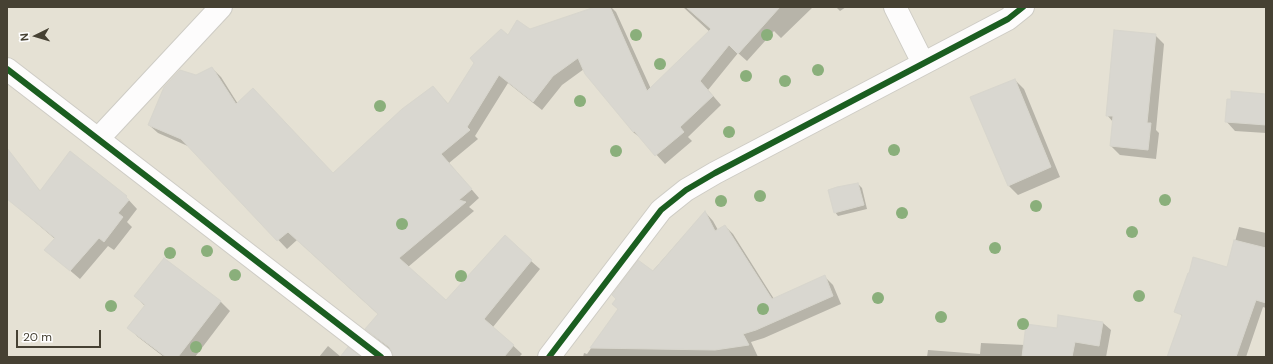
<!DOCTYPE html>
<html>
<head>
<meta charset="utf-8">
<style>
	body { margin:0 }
	#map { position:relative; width:1273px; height:364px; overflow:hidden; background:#f0eee8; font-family:"DM Sans",sans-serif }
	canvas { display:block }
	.frame { position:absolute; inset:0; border:8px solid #464133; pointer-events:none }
	.north { position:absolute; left:16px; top:16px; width:40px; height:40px; -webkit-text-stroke:3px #fff; paint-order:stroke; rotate:265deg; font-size:11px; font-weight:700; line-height:16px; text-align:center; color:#464133 }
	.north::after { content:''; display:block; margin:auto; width:14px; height:18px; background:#464133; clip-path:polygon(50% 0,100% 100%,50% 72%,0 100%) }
	.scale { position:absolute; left:16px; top:330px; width:85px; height:18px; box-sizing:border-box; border:2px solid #464133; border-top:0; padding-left:5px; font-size:12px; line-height:14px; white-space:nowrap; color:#464133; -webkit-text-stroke:3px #fff; paint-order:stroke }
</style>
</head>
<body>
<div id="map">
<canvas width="1273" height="364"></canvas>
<div class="frame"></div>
<div class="north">N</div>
<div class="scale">20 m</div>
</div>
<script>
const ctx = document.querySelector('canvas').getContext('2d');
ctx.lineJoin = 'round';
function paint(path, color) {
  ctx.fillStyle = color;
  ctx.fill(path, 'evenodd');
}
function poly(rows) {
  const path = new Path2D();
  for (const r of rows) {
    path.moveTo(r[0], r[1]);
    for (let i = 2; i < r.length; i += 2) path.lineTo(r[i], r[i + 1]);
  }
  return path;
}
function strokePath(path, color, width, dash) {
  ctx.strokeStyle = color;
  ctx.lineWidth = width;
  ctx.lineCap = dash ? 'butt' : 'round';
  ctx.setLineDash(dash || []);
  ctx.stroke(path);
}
paint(poly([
	[7,7,1266,7,1266,357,7,357]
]), '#e5e1d4');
paint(poly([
	[598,7,611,7,616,12,651,89,710,32,683,7,813,7,781,38,774,31,747,61,738,53,708,90,721,105,688,137,692,141,665,164,643,140,633,132,584,69,562,85,542,110,508,83,475,136,478,139,449,163,479,198,469,207,474,211,408,267,446,302,531,261,540,269,493,327,522,354,519,357,396,357,393,352,375,337,366,329,379,315,297,240,287,249,190,147,158,133,149,125,196,76,212,68,221,77,238,104,333,174,433,87,449,105,508,37],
	[836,7,846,7,840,11],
	[1155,35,1164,44,1156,130,1159,133,1156,159,1120,155,1111,146,1113,122,1107,115],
	[1015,80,1024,89,1060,177,1018,195,1009,186],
	[1266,95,1266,133,1235,131,1226,121],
	[7,169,24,172,41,192,126,197,137,209,127,222,132,227,114,250,108,246,80,279,46,250,55,239,7,198],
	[858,184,862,188,867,209,838,216,835,212],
	[705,212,713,221,718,230,725,226,733,234,774,299,825,277,833,285,841,304,764,338,751,342,758,357,583,357,584,353,587,354,619,309],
	[1239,227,1266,233,1266,308,1263,307,1246,357,1176,357,1182,316,1179,313,1228,268],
	[164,259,221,302,230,311,195,357,164,357,138,337,128,327,145,306,135,296],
	[1059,316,1103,323,1111,330,1106,357,927,357,928,350,980,354,981,343,1025,345,1057,329],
	[328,346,341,357,359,357,319,357]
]), '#0003');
const building = poly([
	[595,7,610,7,647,91,711,29,686,7,780,7,738,54,729,45,700,81,713,96,680,127,684,132,655,156,634,131,633,132,585,74,578,58,553,76,533,102,499,75,467,127,470,130,441,154,472,189,459,200,466,202,399,258,446,300,505,235,532,260,484,319,514,345,504,357,393,357,392,352,389,347,365,329,378,314,288,232,277,241,181,139,148,125,164,87,180,70,196,75,212,67,236,104,253,88,333,173,402,109,433,86,448,104,474,63,470,58,501,29,508,35,517,20,530,29,595,7],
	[1114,30,1156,34,1147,123,1151,123,1148,150,1110,146,1113,116,1106,116,1114,30],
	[1015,79,1051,167,1008,186,970,97,1015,79],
	[1231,91,1266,94,1266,125,1225,122,1227,99,1231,99,1231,91],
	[7,148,40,191,70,151,127,196,126,197,129,200,118,213,123,217,104,242,99,238,70,271,44,250,55,238,7,199,7,148],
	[858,183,864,205,834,213,828,190,837,187,858,183],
	[705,211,715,231,725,225,772,299,825,275,833,296,756,330,743,334,749,345,715,350,590,348,618,309,612,304,616,299,612,295,638,260,653,271,705,211],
	[1234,240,1266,248,1266,303,1256,300,1236,357,1167,357,1182,315,1174,312,1188,273,1189,273,1193,257,1227,267,1234,240],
	[164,258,221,301,178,357,166,357,127,328,145,305,134,296,164,258],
	[1058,315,1103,322,1099,346,1075,342,1072,357,1022,357,1026,324,1057,328,1058,315],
	[348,347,361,357,340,357,348,347]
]);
paint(building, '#d9d7d0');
strokePath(building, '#d8d6cd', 1);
const minor = poly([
	[895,7,923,63],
	[7,69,381,357],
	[98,139,221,7],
	[549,357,661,210,686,190,715,173,1008,19,1023,7]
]);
strokePath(minor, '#ceccc5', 24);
strokePath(minor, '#fdfcfc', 22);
strokePath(poly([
	[7,69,381,357],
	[549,357,661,210,686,190,715,173,1008,19,1023,7]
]), '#1b5e20', 6);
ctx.fillStyle = '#8aaf7b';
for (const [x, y] of [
	[636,35],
	[767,35],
	[660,64],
	[818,70],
	[746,76],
	[785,81],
	[580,101],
	[380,106],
	[729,132],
	[894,150],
	[616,151],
	[760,196],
	[1165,200],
	[721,201],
	[1036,206],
	[902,213],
	[402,224],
	[1132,232],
	[995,248],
	[207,251],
	[170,253],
	[235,275],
	[461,276],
	[1139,296],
	[878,298],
	[111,306],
	[763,309],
	[941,317],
	[1023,324],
	[196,347]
]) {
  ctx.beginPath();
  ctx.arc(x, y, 6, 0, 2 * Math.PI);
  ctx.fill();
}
</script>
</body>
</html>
